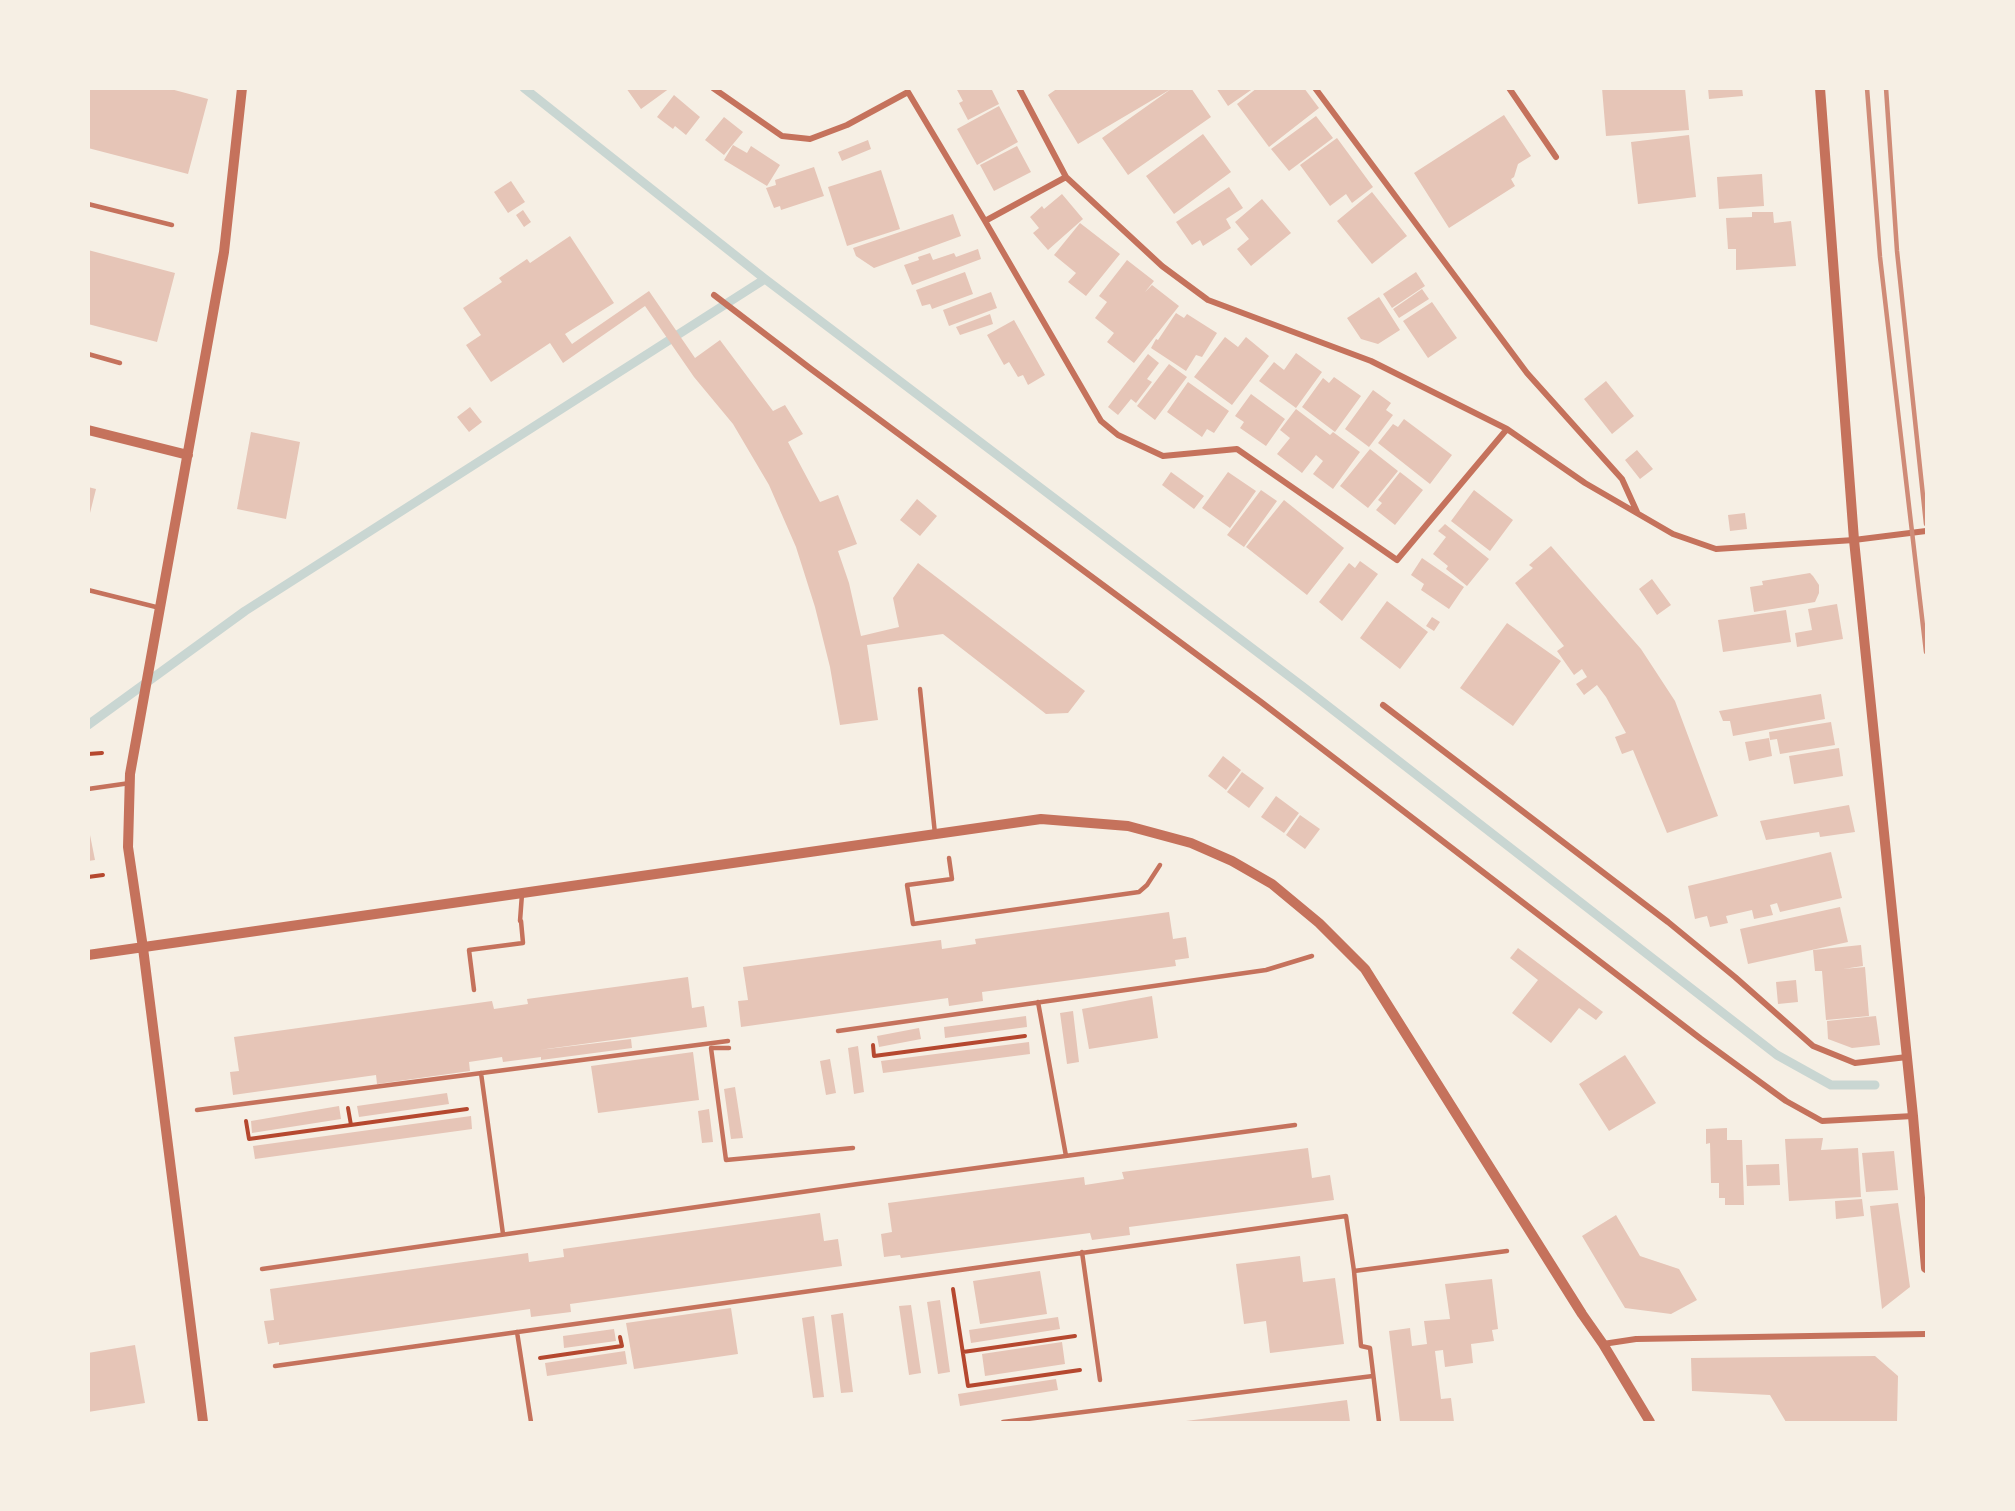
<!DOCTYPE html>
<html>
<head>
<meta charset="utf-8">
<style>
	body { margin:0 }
	#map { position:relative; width:2015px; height:1511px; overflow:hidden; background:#f6efe4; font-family:Roboto,sans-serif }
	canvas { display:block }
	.frame { position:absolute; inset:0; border:90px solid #f6efe4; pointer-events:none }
</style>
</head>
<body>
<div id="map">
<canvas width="2015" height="1511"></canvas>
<div class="frame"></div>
</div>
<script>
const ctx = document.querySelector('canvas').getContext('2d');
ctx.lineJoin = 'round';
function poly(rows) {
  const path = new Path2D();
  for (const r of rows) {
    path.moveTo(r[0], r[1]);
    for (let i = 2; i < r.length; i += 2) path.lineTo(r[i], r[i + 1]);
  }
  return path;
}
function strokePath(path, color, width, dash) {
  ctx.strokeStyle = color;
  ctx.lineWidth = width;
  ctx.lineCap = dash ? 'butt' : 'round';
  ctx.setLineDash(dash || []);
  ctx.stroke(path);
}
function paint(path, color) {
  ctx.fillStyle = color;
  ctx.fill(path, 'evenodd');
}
strokePath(poly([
	[524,88,765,279,1306,689,1777,1055,1831,1085,1875,1085],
	[88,725,245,611,765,279]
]), '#c9d6d2', 9);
paint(poly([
	[88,88,167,88,208,99,188,174,88,148],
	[626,88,670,88,641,109],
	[956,88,991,88,999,104,968,120,959,103,963,101],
	[1058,88,1191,88,1211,117,1128,175,1102,138,1171,89,1078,144,1048,95],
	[1216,88,1254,88,1228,106],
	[1257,88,1304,88,1319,108,1269,147,1237,104],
	[1602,88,1685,88,1689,130,1606,136],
	[1708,88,1742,88,1743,96,1709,99],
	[674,95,700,117,686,135,675,126,673,129,657,117],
	[999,106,1018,142,977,165,957,129],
	[1504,115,1531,156,1518,164,1514,177,1511,179,1515,186,1449,228,1414,173],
	[1316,116,1333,138,1289,171,1271,149],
	[724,117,743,132,724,155,705,140],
	[1203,134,1231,172,1174,214,1146,176],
	[1689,135,1696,197,1638,204,1631,142],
	[1337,138,1373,187,1352,203,1346,194,1330,206,1300,165],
	[868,140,871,149,842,161,838,152],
	[733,145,747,153,751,146,780,165,767,186,724,160],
	[1017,146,1031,172,994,191,980,165],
	[814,167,824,196,781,210,780,206,774,208,766,188,776,185,775,180],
	[881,170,900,229,847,246,828,187],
	[1762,174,1764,206,1719,209,1717,177],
	[511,181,525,202,508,213,494,192],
	[1229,187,1243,208,1226,219,1231,228,1203,246,1200,240,1192,245,1176,222],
	[1372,192,1407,236,1372,264,1337,221],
	[1062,194,1083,219,1048,250,1033,233,1039,228,1030,217,1042,206,1044,209],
	[1262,199,1291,233,1251,266,1237,249,1249,239,1235,222],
	[523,210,531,222,524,227,516,215],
	[1752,212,1773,212,1774,223,1791,221,1796,266,1736,270,1736,249,1728,249,1726,218,1752,217],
	[953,214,961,236,874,268,856,256,853,248],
	[1080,223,1120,254,1086,296,1068,282,1076,273,1054,255],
	[570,236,614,303,565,334,572,344,649,291,695,358,720,340,773,411,785,405,803,434,788,442,820,502,838,495,857,544,838,551,849,583,861,636,899,627,893,598,918,563,1085,691,1068,713,1046,714,943,634,867,645,878,720,840,725,830,667,815,607,796,547,769,485,733,424,694,377,645,306,563,363,550,343,491,382,466,345,481,335,463,308,502,282,499,278,527,259,530,263],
	[978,249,981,259,912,285,904,265,919,260,918,257,930,253,933,260,954,253,956,257],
	[88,250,175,273,157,342,88,324],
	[1127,260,1154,281,1145,292,1152,285,1179,306,1134,363,1107,342,1114,333,1095,318,1107,302,1099,296],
	[965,272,973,294,932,309,930,304,922,306,916,290],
	[1416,272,1425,286,1392,308,1383,294],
	[1422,289,1429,299,1399,318,1393,309],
	[991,292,997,308,949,326,943,310],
	[1379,297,1400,330,1378,344,1361,339,1347,318],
	[1432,302,1457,338,1428,358,1403,321],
	[1176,313,1184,318,1187,314,1217,333,1202,357,1196,355,1186,371,1151,348,1156,339,1158,340],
	[990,314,993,324,960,335,956,327],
	[1014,320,1045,375,1028,385,1023,375,1018,377,1009,362,1004,365,987,335],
	[1225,337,1238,347,1246,337,1269,356,1232,405,1194,377],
	[1296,353,1322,372,1296,408,1259,381,1274,362,1284,370],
	[1148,354,1159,363,1147,379,1152,382,1136,403,1131,399,1118,415,1108,407],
	[1169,364,1187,377,1155,420,1137,406],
	[1334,377,1361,396,1335,432,1302,407,1323,378,1329,383],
	[1606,381,1634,416,1612,434,1584,399],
	[1188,382,1229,411,1214,433,1207,429,1202,437,1167,412],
	[1373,390,1391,403,1386,410,1393,415,1369,447,1345,429],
	[1251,394,1285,419,1266,446,1240,428,1244,422,1235,416],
	[470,407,482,422,469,432,457,417],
	[1296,409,1330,435,1333,432,1360,452,1333,489,1313,474,1323,461,1316,455,1302,473,1277,454,1290,438,1280,430],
	[1404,419,1452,455,1430,484,1378,443,1393,424,1398,427],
	[251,432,300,442,286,519,237,509],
	[1370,449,1398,471,1368,508,1340,486],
	[1637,450,1653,469,1640,479,1625,460],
	[1171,472,1204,496,1194,509,1162,485],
	[1228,472,1256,491,1230,528,1202,508],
	[1400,472,1423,490,1395,525,1376,510,1382,503,1378,500],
	[88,487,96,489,89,517,88,516],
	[1261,490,1277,501,1244,547,1227,535],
	[1474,490,1513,520,1490,551,1451,521],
	[917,499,937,516,920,536,900,520],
	[1284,500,1344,548,1307,595,1246,547],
	[1745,513,1747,529,1730,531,1728,515],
	[1445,524,1489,559,1467,586,1446,569,1448,566,1433,554,1446,537,1438,531],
	[1551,546,1641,649,1675,701,1718,816,1667,833,1633,750,1622,754,1615,737,1626,733,1606,697,1597,685,1584,695,1576,684,1587,677,1582,669,1574,675,1557,651,1564,646,1515,583,1533,568,1529,565],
	[1422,558,1464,587,1449,609,1421,590,1424,584,1411,575],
	[1360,561,1378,574,1342,621,1319,602,1349,563,1355,568],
	[1810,573,1813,576,1819,585,1819,593,1815,602,1754,612,1750,587,1763,585,1762,581],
	[1652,579,1671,605,1657,615,1639,589],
	[1387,601,1428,632,1400,669,1360,638],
	[1837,604,1843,639,1797,647,1795,633,1812,630,1808,609],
	[1786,610,1791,642,1723,652,1718,620],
	[1432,617,1440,622,1434,631,1426,626],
	[1507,623,1561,661,1513,726,1460,688],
	[1821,694,1825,719,1733,736,1730,721,1723,721,1719,711],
	[1831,722,1835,745,1780,754,1777,739,1770,740,1769,732],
	[1769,738,1772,756,1749,761,1745,742],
	[1839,748,1843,776,1794,784,1789,756],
	[1223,756,1241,770,1226,790,1208,776],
	[1242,772,1264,788,1249,808,1227,792],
	[1276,796,1299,813,1284,833,1261,817],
	[1849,805,1855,832,1820,837,1819,832,1766,840,1760,821],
	[1300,815,1320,829,1305,849,1286,835],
	[88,825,95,860,88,861],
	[1831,852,1842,898,1780,912,1777,903,1770,905,1773,915,1754,919,1752,910,1726,916,1728,923,1710,927,1707,916,1695,919,1688,886],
	[1840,907,1848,942,1748,964,1740,929],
	[1169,912,1173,939,1186,937,1189,958,1175,960,1176,966,982,992,983,1001,949,1006,948,998,741,1027,738,1001,748,1000,743,967,941,940,942,949,976,944,975,939],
	[1861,945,1863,966,1843,969,1865,967,1869,1016,1826,1020,1822,971,1815,971,1813,950],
	[1518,948,1603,1012,1596,1020,1579,1008,1551,1043,1512,1013,1538,980,1510,958],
	[688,977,692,1008,704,1006,707,1027,539,1050,631,1039,632,1048,541,1060,541,1057,503,1062,502,1057,469,1062,470,1071,377,1084,376,1075,233,1095,230,1072,239,1071,234,1037,492,1001,494,1009,528,1004,527,999],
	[1796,980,1798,1002,1778,1004,1776,982],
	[1152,996,1158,1038,1089,1049,1082,1009],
	[1073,1011,1079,1062,1067,1064,1060,1013],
	[1026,1016,1027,1027,945,1038,944,1027],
	[1876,1016,1880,1045,1852,1048,1828,1039,1827,1021],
	[919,1028,921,1039,879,1047,877,1036],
	[1029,1042,1030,1054,883,1073,881,1061],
	[858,1046,864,1092,854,1094,848,1048],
	[693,1052,699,1100,598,1113,591,1066],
	[1625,1055,1656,1103,1609,1131,1579,1084],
	[830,1059,836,1093,826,1095,820,1061],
	[735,1087,743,1138,731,1139,724,1089],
	[447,1093,449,1104,359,1117,357,1106],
	[339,1106,341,1119,252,1133,251,1121],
	[709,1109,713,1142,702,1143,698,1111],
	[471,1116,472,1129,255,1159,253,1146],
	[1727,1128,1727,1140,1742,1140,1744,1205,1725,1205,1725,1198,1719,1198,1719,1183,1711,1183,1710,1143,1706,1144,1706,1129],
	[1823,1138,1821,1150,1858,1148,1861,1197,1789,1201,1785,1139],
	[1308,1148,1312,1178,1330,1175,1334,1200,1129,1227,1130,1235,1092,1240,1090,1233,901,1258,900,1255,884,1257,881,1234,892,1232,888,1203,1084,1177,1085,1185,1124,1179,1122,1172],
	[1894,1151,1898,1190,1866,1192,1862,1153],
	[1779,1164,1780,1185,1747,1186,1746,1165],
	[1862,1199,1864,1216,1836,1219,1835,1201],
	[1898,1203,1910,1287,1882,1309,1870,1206],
	[820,1213,824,1241,838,1239,842,1266,570,1304,571,1312,531,1317,530,1309,279,1345,279,1342,268,1344,264,1321,274,1320,270,1289,528,1253,529,1262,564,1257,563,1249],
	[1616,1215,1640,1256,1679,1269,1697,1300,1671,1314,1625,1308,1582,1236],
	[1300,1256,1303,1282,1335,1278,1344,1344,1270,1353,1266,1321,1244,1324,1236,1264],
	[1040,1271,1047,1314,980,1324,973,1281],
	[1492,1279,1498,1329,1492,1330,1494,1341,1471,1344,1473,1363,1445,1367,1443,1350,1435,1351,1441,1399,1451,1398,1454,1422,1400,1422,1389,1331,1410,1328,1412,1346,1427,1344,1424,1321,1450,1319,1445,1284],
	[940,1300,950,1372,938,1374,927,1302],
	[911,1305,921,1373,909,1375,899,1306],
	[731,1308,738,1354,634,1369,626,1323],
	[843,1313,853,1392,841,1393,831,1315],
	[814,1316,824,1397,813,1398,802,1318],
	[1058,1317,1060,1329,971,1343,969,1330],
	[614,1329,616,1341,564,1348,563,1336],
	[1062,1342,1065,1364,985,1376,982,1354],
	[135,1345,145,1403,88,1412,88,1353],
	[625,1351,627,1364,547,1376,545,1363],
	[1875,1356,1898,1376,1897,1422,1786,1422,1770,1395,1692,1391,1691,1358],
	[1056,1379,1058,1390,960,1406,958,1394],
	[1347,1400,1350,1422,1187,1422,1186,1421]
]), '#e6c5b7');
strokePath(poly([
	[88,754,102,753],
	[88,877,103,875],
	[873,1045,874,1056,1025,1036],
	[348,1108,351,1125],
	[246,1121,249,1139,467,1109],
	[953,1289,968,1386,1080,1370],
	[963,1352,1075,1336],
	[540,1358,622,1346,620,1337]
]), '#b5482f', 4);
strokePath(poly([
	[88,204,172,225],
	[88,354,120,363],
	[88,590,160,608],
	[920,689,935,834],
	[88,789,130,783],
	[949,858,952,879,907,885,913,924,1139,892,1147,885,1160,865],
	[520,921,522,894],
	[474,990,469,950,523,943,521,921],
	[1038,1002,1066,1156],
	[838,1031,1266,970,1312,956],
	[729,1048,711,1048,726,1160,853,1148],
	[481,1073,503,1234],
	[197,1110,728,1041],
	[1082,1252,1100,1380],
	[262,1269,858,1184,1295,1125],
	[1354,1271,1361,1346,1370,1348,1379,1422],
	[517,1332,531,1422],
	[275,1366,1346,1216,1354,1271,1507,1251],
	[1003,1422,1373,1376]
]), '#c5725c', 4.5);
strokePath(poly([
	[713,88,782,136,810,139,847,125,908,92,985,221],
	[1019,88,1066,177,1162,266,1208,300,1371,361,1507,429,1585,483,1673,534,1716,549,1854,540,1926,531],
	[1315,88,1527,373,1622,479,1637,512],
	[1509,88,1556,157],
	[1066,177,985,221,1101,421,1118,435,1163,456,1237,449,1397,560,1507,429],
	[714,295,811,369,1261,702,1701,1039,1786,1101,1822,1121,1913,1116],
	[1383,705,1668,922,1735,977,1813,1046,1855,1063,1907,1057],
	[1603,1344,1636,1339,1926,1334]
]), '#c5725c', 6);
strokePath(poly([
	[1820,88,1854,540,1913,1116,1926,1268],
	[88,430,188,455],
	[88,955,1041,819,1128,826,1191,843,1232,861,1272,884,1319,923,1365,969,1582,1314,1603,1344,1650,1422],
	[203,1422,143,948,128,847,130,774,224,252,242,88]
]), '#c5725c', 10);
strokePath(poly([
	[1867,88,1880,257,1926,652],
	[1886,88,1897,251,1926,524]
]), '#cf8b77', 4.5);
</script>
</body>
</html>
